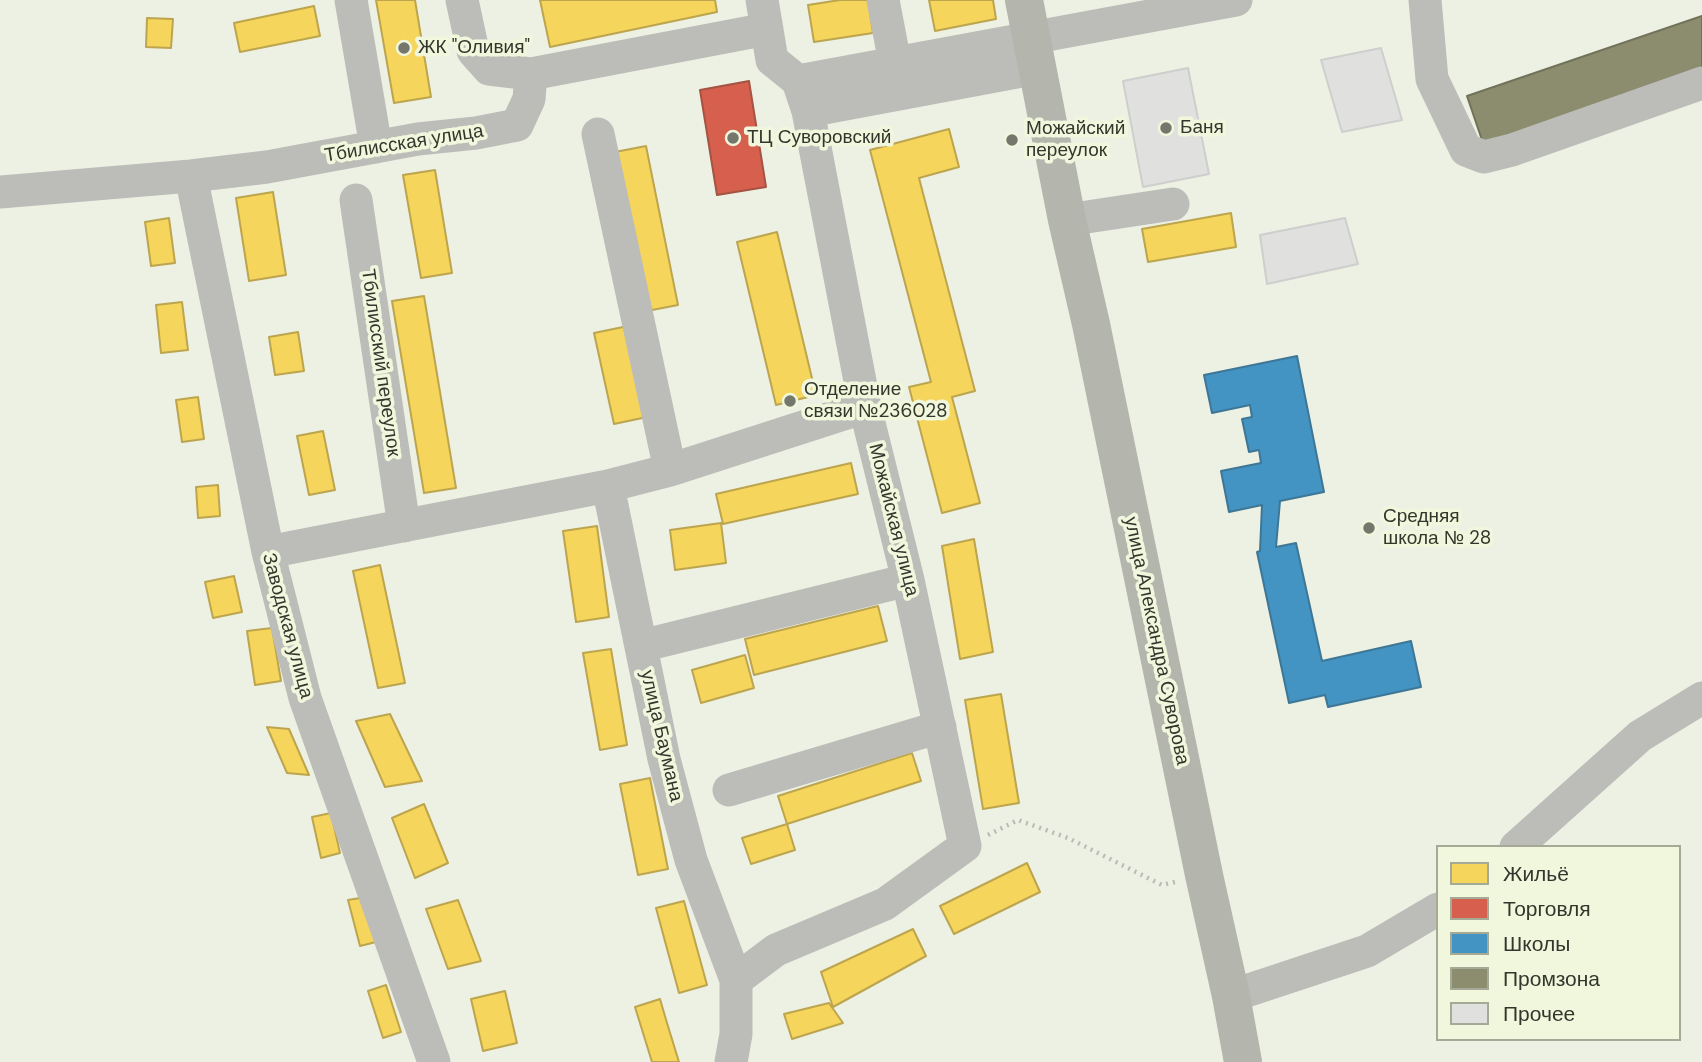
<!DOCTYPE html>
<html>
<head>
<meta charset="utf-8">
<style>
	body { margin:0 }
	#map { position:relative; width:1702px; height:1062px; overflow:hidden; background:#edf1e3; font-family:"DM Sans",sans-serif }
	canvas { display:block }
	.legend { position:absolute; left:1436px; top:845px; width:245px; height:196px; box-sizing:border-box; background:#f0f7dd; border:2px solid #a5aa97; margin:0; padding:9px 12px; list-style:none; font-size:21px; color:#34362d }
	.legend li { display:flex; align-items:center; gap:14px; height:35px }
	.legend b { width:35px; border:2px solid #a5aa97 }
</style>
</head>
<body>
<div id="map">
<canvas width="1702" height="1062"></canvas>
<ul class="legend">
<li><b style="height:19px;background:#f6d55c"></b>Жильё</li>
<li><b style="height:19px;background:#d6604d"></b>Торговля</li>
<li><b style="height:19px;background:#4393c3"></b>Школы</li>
<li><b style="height:19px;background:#8c8c6e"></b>Промзона</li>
<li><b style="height:19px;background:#e0e1df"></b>Прочее</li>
</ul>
</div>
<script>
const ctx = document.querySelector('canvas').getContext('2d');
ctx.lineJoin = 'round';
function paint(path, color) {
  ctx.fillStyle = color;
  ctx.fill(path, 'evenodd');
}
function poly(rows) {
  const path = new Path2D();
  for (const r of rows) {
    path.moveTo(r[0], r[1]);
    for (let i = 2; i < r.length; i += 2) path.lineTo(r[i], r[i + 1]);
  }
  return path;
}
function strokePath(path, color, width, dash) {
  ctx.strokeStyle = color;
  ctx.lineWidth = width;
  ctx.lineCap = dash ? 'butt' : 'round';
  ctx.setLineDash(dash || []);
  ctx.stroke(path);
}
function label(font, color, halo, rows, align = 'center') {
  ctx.font = font + ' "DM Sans",sans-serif';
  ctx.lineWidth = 7;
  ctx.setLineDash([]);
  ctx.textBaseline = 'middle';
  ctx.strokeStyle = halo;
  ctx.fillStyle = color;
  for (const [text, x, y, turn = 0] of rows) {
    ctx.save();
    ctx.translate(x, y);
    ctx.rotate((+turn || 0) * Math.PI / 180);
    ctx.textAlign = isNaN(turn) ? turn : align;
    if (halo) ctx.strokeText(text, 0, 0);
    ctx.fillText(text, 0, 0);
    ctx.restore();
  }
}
const homes = poly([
	[376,0,415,0,431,97,394,103,376,0],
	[540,0,715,0,717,12,550,47,540,0],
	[840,0,868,0,873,33,814,42,808,5,840,0],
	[929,0,993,0,996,19,935,31,929,0],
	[314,6,320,36,240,52,234,23,314,6],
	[147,18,173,19,171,48,146,47,147,18],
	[949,129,959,167,919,178,975,391,952,397,980,503,942,513,909,387,931,382,870,150,949,129],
	[646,146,678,305,647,311,615,152,646,146],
	[435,170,452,273,421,278,403,175,435,170],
	[273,192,286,275,249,281,236,198,273,192],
	[1231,213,1236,247,1148,262,1142,229,1231,213],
	[169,218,175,263,151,266,145,222,169,218],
	[777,232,816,395,776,405,737,242,777,232],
	[424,296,456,488,424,493,392,301,424,296],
	[182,302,188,350,161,353,156,305,182,302],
	[628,326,647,417,614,424,594,333,628,326],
	[298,332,304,371,275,375,269,337,298,332],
	[198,397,204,439,182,442,176,400,198,397],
	[323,431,335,490,309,495,297,436,323,431],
	[851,463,858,494,723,524,716,494,851,463],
	[218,485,220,516,198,518,196,487,218,485],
	[721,523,726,563,675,570,670,530,721,523],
	[597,526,609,617,576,622,563,531,597,526],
	[974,539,993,652,960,659,942,546,974,539],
	[380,565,405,683,378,688,353,571,380,565],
	[234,576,242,612,213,618,205,582,234,576],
	[878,606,887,641,754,675,745,639,878,606],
	[272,628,281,681,255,685,247,631,272,628],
	[611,649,627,745,600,750,583,653,611,649],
	[745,655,754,688,701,703,692,670,745,655],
	[1001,694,1019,803,983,809,965,700,1001,694],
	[390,714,422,781,385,787,356,721,390,714],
	[267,727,289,729,309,775,287,773,267,727],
	[912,753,921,781,787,824,778,796,912,753],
	[650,778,668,869,638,875,620,784,650,778],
	[424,804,448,863,415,878,392,818,424,804],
	[331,813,340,853,321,858,312,817,331,813],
	[787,824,795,850,751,864,742,838,787,824],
	[1027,863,1040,892,954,934,940,906,1027,863],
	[372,896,384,940,360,946,348,900,372,896],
	[458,900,481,961,448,969,426,909,458,900],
	[684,901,707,985,679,993,656,908,684,901],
	[913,929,926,956,833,1007,821,972,913,929],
	[386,985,401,1032,383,1038,368,991,386,985],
	[505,991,517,1043,483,1051,471,999,505,991],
	[660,999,667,1023,679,1062,652,1062,635,1007,660,999],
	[829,1003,843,1023,792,1039,784,1014,829,1003]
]);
paint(homes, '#f6d55c');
strokePath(homes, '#bca54e', 2);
const shops = poly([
	[749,81,766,187,717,195,700,90,749,81]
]);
paint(shops, '#d6604d');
strokePath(shops, '#a55343', 2);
const schools = poly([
	[1297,356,1324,492,1280,501,1276,547,1296,543,1322,661,1411,641,1421,687,1328,707,1325,695,1289,703,1257,552,1260,551,1262,505,1229,512,1221,471,1261,463,1259,450,1249,452,1242,419,1252,417,1250,405,1212,413,1204,375,1297,356]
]);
paint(schools, '#4393c3');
strokePath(schools, '#3e7796', 2);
const industry = poly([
	[1702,16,1702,72,1484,146,1467,96,1702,16]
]);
paint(industry, '#8c8c6e');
strokePath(industry, '#72725a', 2);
const building = poly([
	[1381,48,1402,120,1342,132,1321,60,1381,48],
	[1188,68,1209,174,1143,187,1123,81,1188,68],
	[1345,218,1358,264,1267,284,1260,235,1345,218]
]);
paint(building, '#e0e1df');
strokePath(building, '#cececd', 2);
strokePath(poly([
	[988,835,1018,820,1068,838,1162,885,1175,882]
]), '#b9bbb4', 4.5, [2, 5]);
strokePath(poly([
	[351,0,376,147],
	[462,0,473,51,489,69,531,74,767,29],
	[883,0,895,63],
	[1425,0,1432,79,1466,150,1484,157,1512,150,1702,83],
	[798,81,1236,0],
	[808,111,1038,68],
	[598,134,670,470],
	[191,176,268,552,305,698,434,1062],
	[0,192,191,176,267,167,418,139,476,133,517,125,529,99,531,74],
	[356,200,404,526],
	[1067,220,1173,204],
	[608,486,664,759,691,860,736,980],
	[268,552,608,486,670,470,865,407],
	[641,646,908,580],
	[729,790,940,727],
	[1516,847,1640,736,1702,698],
	[1231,996,1367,951,1438,909],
	[731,1062,736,1034,736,980,776,950,885,904,965,846,908,580,865,407,808,111,798,81,772,60,762,0]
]), '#bcbdb8', 33);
strokePath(poly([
	[1024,0,1067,220,1091,324,1204,875,1231,996,1243,1062]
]), '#b4b6ae', 38);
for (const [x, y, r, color] of [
	[404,48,7,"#75776d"],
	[1166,128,7,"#75776d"],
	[733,138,7,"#75776d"],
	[1012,140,7,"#75776d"],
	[790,401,7,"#75776d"],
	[1369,528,7,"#75776d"]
]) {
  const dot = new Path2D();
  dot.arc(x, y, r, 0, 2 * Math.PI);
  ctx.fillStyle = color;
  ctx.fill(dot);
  strokePath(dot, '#f0f7dd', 2.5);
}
label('19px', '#34362d', '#f0f7dd', [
	["ЖК \"Оливия\"",418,48],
	["Баня",1180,128],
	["Можайский",1026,129],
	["переулок",1026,151],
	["ТЦ Суворовский",747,138],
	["Отделение",804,390],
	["связи №236028",804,412],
	["Средняя",1383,517],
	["школа № 28",1383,539]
], 'left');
label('19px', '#34362d', '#f0f7dd', [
	["Тбилисская улица",404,144,-9],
	["Тбилисский переулок",380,363,82],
	["Можайская улица",893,520,76],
	["Заводская улица",287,626,75],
	["улица Александра Суворова",1156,641,78],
	["улица Баумана",661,736,77]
]);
</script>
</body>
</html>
